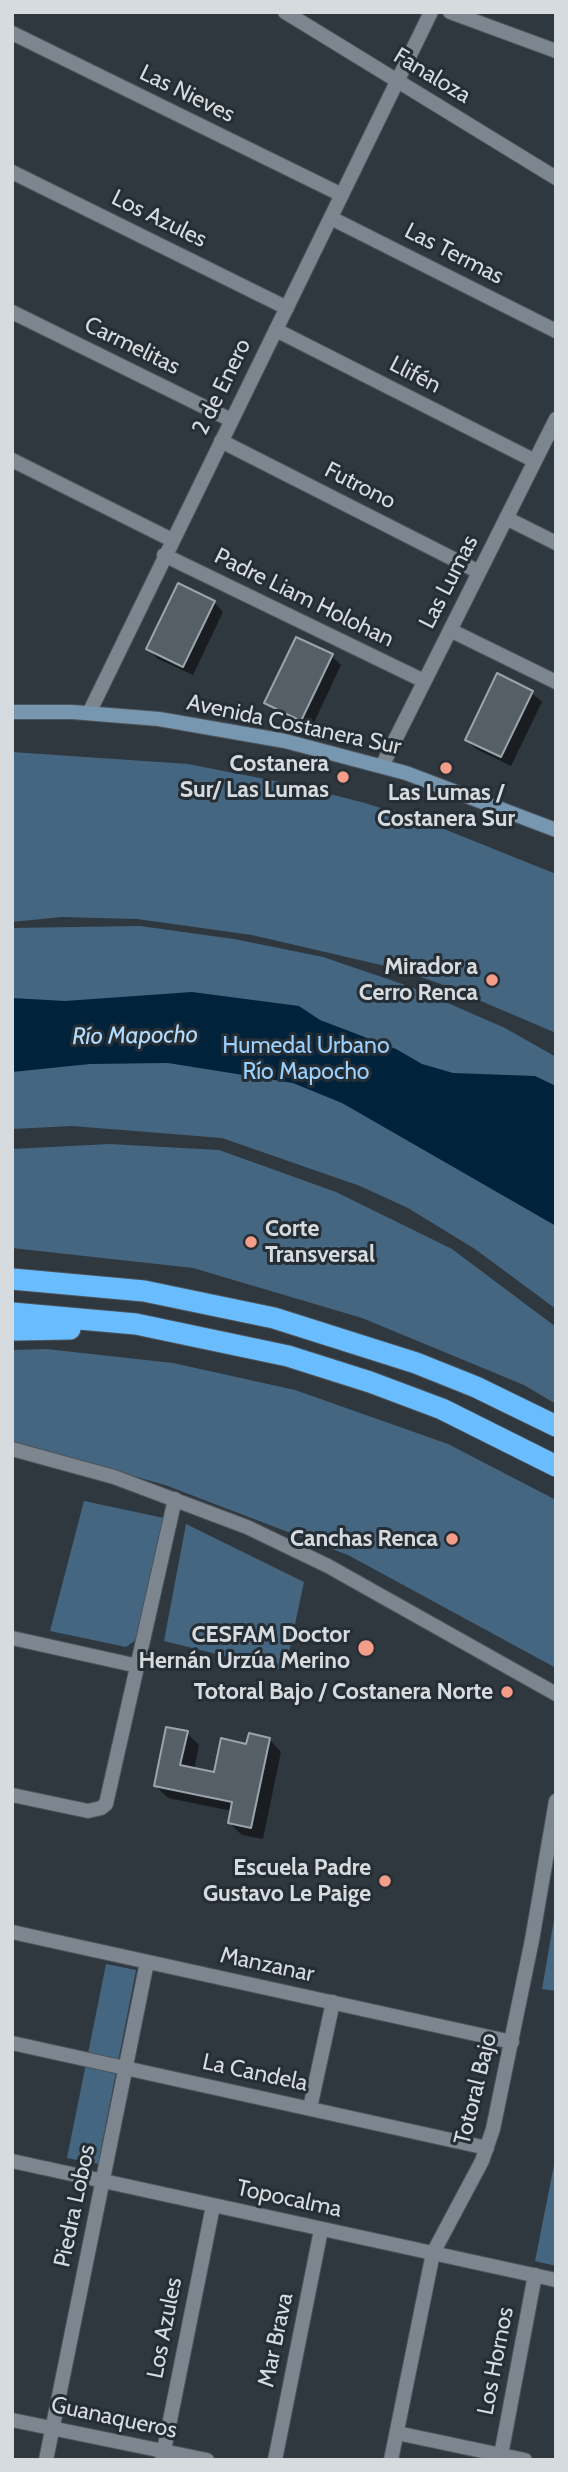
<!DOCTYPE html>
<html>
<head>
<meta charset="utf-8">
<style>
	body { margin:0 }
	#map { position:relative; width:568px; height:2472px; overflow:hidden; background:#30383f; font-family:Cabin,sans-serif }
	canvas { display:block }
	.frame { position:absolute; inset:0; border:14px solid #d6dbdf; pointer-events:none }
</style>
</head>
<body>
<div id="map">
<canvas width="568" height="2472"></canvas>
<div class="frame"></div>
</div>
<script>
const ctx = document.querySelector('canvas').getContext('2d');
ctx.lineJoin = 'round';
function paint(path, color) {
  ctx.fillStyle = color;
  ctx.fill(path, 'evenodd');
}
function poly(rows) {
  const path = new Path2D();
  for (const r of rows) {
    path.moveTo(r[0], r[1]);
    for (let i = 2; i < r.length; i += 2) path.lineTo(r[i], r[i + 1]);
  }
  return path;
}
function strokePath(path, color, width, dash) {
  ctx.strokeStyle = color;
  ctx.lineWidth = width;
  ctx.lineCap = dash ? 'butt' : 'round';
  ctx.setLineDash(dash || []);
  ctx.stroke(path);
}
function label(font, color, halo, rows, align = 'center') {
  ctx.font = font + ' Cabin,sans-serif';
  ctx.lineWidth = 6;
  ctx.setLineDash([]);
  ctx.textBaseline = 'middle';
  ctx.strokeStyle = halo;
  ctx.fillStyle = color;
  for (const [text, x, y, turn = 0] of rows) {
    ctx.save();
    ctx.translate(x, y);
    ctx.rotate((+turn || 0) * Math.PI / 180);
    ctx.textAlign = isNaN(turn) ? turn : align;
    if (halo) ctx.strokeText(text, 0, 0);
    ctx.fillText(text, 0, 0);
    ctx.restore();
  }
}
paint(poly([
	[12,752,188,764,290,784,365,803,434,825,556,874,556,1033,441,984,394,968,252,935,137,919,61,917,12,922],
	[140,926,234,939,323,957,411,987,505,1028,556,1057,556,1309,475,1249,408,1208,360,1186,222,1138,72,1126,12,1129,12,928],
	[109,1144,219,1150,336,1192,452,1249,556,1327,556,1404,524,1385,362,1318,193,1268,12,1248,12,1149],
	[46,1349,173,1363,295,1390,448,1444,556,1500,556,1668,348,1555,165,1485,12,1441,12,1350],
	[84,1501,164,1518,137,1639,126,1647,50,1631],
	[186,1524,304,1582,285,1671,164,1641],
	[556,1908,556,1991,542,1989],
	[106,1964,136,1970,98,2164,67,2158],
	[556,2155,556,2266,535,2261]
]), '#456681');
paint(poly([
	[192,992,299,1006,320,1020,396,1049,422,1064,453,1073,535,1076,556,1086,556,1226,342,1103,293,1083,168,1063,90,1064,12,1072,12,998,65,1001]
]), '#00223b');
paint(poly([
	[214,602,223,612,193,675,158,659,148,649],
	[332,656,341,665,311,729,276,712,266,703],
	[497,676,532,693,542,702,511,766,476,749,467,740],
	[187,1733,199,1745,194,1770,215,1774,248,1746,269,1739,281,1752,263,1839,242,1835,229,1823,232,1811,168,1798,156,1786]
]), '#0007');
const building = poly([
	[178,583,215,601,183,667,146,649,178,583],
	[296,637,333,654,301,721,264,703,296,637],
	[497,673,533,691,501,757,465,740,497,673],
	[166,1727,188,1731,180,1765,214,1772,221,1738,246,1744,249,1733,270,1738,251,1828,228,1823,232,1802,154,1786,166,1727]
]);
paint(building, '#565e66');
strokePath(building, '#9aa4ac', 2);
const minor = poly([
	[285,12,556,178],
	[450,12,556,51],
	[12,33,342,195],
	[12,172,287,308],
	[331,218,556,331],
	[12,312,231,420],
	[276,330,535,461],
	[221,441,479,572],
	[12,460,172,540],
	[506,518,556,543],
	[164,555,424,681],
	[450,630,556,682],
	[89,713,431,12],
	[382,766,556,419],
	[12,1638,138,1666],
	[12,1795,88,1811,101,1808,106,1804,175,1499],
	[12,1932,512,2042],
	[12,2043,487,2148],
	[310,2108,333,2002],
	[12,2420,207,2460],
	[397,2433,525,2460],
	[501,2455,535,2275],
	[46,2460,147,1962],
	[162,2460,213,2206],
	[275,2460,321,2230],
	[391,2460,433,2253,482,2161,493,2129,532,1940,556,1801]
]);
const tertiary = poly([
	[12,1449,114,1477,247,1527,328,1566,556,1694],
	[12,2161,556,2280]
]);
const secondary = poly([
	[12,712,72,712,159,719,285,741,406,773,556,830]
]);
const motorway = poly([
	[12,1279,144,1291,274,1318,416,1363,476,1387,556,1426],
	[12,1313,136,1324,288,1356,370,1382,442,1409,556,1466],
	[12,1330,70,1329]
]);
strokePath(minor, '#4d545a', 16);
strokePath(tertiary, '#4d545a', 16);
strokePath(secondary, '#4d545a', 16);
strokePath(motorway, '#4d545a', 23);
strokePath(minor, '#7d868e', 14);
strokePath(tertiary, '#7d868e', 14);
strokePath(secondary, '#7796b0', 14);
strokePath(motorway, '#69bdff', 21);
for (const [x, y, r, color] of [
	[446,768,7,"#f49e89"],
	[343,777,7,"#f49e89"],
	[492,980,7,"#f49e89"],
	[251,1242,7,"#f49e89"],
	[452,1539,7,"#f49e89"],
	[366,1648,9,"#f49e89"],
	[507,1692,7,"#f49e89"],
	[385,1881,7,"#f49e89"]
]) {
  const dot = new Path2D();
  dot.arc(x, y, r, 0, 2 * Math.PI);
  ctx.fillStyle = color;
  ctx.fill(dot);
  strokePath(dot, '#262e35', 2.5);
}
label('23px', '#d6dbdf', '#262e35', [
	["Fanaloza",432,76,31],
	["Las Nieves",187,94,26],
	["Los Azules",159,219,26],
	["Las Termas",454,254,27],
	["Carmelitas",132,346,26],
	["Llifén",415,375,27],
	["2 de Enero",222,387,-64],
	["Futrono",360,486,27],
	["Las Lumas",449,582,-63],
	["Padre Liam Holohan",304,598,26],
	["Avenida Costanera Sur",294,725,12],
	["Manzanar",267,1965,12],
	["La Candela",255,2073,12],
	["Totoral Bajo",476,2089,-76],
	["Topocalma",289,2199,12],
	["Piedra Lobos",75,2206,-78],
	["Los Azules",165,2328,-79],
	["Mar Brava",276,2340,-78],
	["Los Hornos",496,2361,-79],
	["Guanaqueros",114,2418,12]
]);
label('bold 23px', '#d6dbdf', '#262e35', [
	["Costanera",329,764],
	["Sur/ Las Lumas",329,790],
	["Las Lumas /",446,793,"center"],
	["Costanera Sur",446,819,"center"],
	["Mirador a",478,967],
	["Cerro Renca",478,993],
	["Corte",265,1229,"left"],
	["Transversal",265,1255,"left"],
	["Canchas Renca",438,1539],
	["CESFAM Doctor",350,1635],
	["Hernán Urzúa Merino",350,1661],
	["Totoral Bajo / Costanera Norte",493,1692],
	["Escuela Padre",371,1868],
	["Gustavo Le Paige",371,1894]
], 'right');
label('23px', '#9bd1fe', '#262e35', [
	["Humedal Urbano",306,1046],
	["Río Mapocho",306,1072]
]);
label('italic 24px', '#b3dbfd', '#262e35', [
	["Río Mapocho",135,1036,-1]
]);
</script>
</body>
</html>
